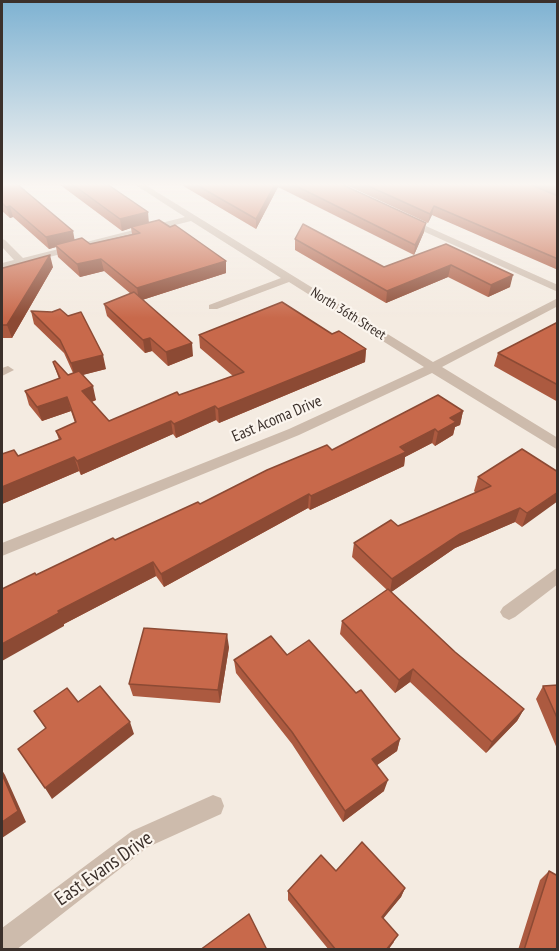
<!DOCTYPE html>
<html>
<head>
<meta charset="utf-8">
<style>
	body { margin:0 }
	#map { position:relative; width:559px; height:951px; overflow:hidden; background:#f4ebe1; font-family:"PT Sans Narrow",sans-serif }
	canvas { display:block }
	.frame { position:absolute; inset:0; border:3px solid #3b302b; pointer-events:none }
</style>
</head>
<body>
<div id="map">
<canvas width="559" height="951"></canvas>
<div class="frame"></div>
</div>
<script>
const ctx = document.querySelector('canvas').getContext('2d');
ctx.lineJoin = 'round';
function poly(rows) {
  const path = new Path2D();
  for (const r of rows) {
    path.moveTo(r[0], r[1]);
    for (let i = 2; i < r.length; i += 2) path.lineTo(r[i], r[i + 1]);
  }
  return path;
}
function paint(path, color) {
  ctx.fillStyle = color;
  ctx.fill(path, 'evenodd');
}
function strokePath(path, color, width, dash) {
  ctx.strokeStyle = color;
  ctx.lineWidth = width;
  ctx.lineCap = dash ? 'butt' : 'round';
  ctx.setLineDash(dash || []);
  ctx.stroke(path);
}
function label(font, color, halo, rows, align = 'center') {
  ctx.font = font + ' "PT Sans Narrow",sans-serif';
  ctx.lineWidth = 4.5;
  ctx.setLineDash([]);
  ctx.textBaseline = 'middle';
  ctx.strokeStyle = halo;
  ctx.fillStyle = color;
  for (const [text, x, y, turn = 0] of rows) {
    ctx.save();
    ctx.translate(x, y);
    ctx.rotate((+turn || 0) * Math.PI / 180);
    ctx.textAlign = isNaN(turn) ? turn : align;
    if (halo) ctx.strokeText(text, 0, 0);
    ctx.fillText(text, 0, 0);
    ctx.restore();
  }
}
paint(poly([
	[134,184,144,184,433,362,558,298,558,306,442,367,558,438,558,450,432,373,299,435,2,556,2,543,289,429,424,367,289,282,217,309,209,309,209,305,281,278,191,221,2,269,2,263,14,260,2,247,2,239,5,240,23,258,185,217,134,184],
	[408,218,558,285,558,292,405,223,405,219,408,218],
	[8,366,14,370,2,376,2,368,8,366],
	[558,567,558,584,515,617,509,620,503,617,500,612,503,607,558,567],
	[213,795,221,798,224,806,221,814,148,847,16,950,2,950,2,928,132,831,213,795]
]), '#cdbbac');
paint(poly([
	[2,184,75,240,90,244,132,234,131,228,122,231,59,184,107,184,149,222,170,227,226,261,226,273,142,300,193,356,168,366,152,351,145,353,107,316,104,304,131,294,104,271,80,277,58,257,56,247,49,249,13,217,10,218,2,211],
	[180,184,341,184,424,232,414,255,278,187,256,229],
	[344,184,558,184,558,270,432,215,428,223],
	[295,239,384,267,446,244,510,287,488,297,448,277,386,303,295,250],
	[2,267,3,268,53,267,12,338,2,338],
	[31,311,106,369,82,375,96,400,92,402,109,421,233,376,200,348,199,335,332,334,366,349,365,362,219,423,216,420,176,438,173,434,81,475,79,471,2,504,2,454,18,456,59,440,56,431,75,423,71,411,42,421,29,405,25,391,59,379,53,362,68,375,73,373,64,353,34,324],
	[558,322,558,402,494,366,498,353],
	[463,411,460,425,455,427,453,435,435,446,432,443,405,457,404,466,310,510,308,508,164,587,156,576,64,624,64,626,36,575,200,504,332,450],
	[558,472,522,527,515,522,455,548,391,592,455,652,524,709,517,721,486,753,410,682,395,693,340,634,342,621,387,590,352,557,354,543,398,526,476,493,474,491,478,477],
	[229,647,220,703,133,696,129,684],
	[287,655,356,693,400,739,397,751,377,765,384,791,343,822,292,744,236,673,234,660],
	[558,685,558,751,536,699,543,686],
	[336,871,405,888,401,897,383,918,394,942,388,950,329,950,288,900,288,891],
	[549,871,558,950,518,950,540,880]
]), '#ac5a40');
paint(poly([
	[275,184,278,184,278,187,256,229,256,219],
	[10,206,13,217,10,218,6,207],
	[434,206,432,215,428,223,430,214],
	[148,212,149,224,131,227,131,228,122,231,120,219],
	[426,223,424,232,414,255,415,245],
	[73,231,75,242,55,245,56,247,49,249,46,237],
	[50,255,53,267,12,338,7,325],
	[101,259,104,271,80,277,77,264],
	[226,261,226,273,139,301,137,288],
	[451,265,448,277,386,303,387,291],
	[513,275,510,287,488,297,491,285],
	[150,338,152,351,145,353,143,340],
	[192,343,193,356,168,366,166,352],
	[366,349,365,362,219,423,218,409],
	[103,355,106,369,75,377,71,363],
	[93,386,96,400,85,404,82,391],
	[67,397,71,411,42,421,37,407],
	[215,406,216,420,176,438,174,424],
	[463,411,460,425,455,427,453,435,435,446,438,432,450,418],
	[171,421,173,434,81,475,77,461],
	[435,429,432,443,405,457,404,466,310,510,311,496],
	[74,457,79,471,2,504,2,487],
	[558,492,558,501,522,527,527,513],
	[309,494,308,508,164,587,161,574],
	[520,508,515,522,455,548,390,593,392,579,460,534],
	[153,562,156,576,64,624,64,626,2,661,2,644,58,611],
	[227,634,229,647,220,703,218,690],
	[413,669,410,682,395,693,399,680],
	[524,709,517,721,486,753,492,742],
	[130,722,134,734,52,799,45,788],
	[400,739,397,751,370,770,372,759],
	[2,770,5,775,26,822,2,838],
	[388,780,384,791,343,822,345,811],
	[405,888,401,897,378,925,382,917],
	[398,935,388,950,386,950]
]), '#8c4a34');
const building = poly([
	[2,184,17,184,73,231,46,237,10,206,6,207,2,203,2,184],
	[72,184,107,184,148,212,120,219,72,184],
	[195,184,275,184,256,219,195,184],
	[292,184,341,184,426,223,415,245,292,184],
	[364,184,529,184,558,196,558,259,434,206,430,214,364,184],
	[159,220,170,227,175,225,226,261,137,288,101,259,77,264,55,245,82,238,90,244,140,233,131,227,159,220],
	[303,224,384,267,446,244,513,275,491,285,451,265,387,291,295,239,303,224],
	[50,255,7,325,2,325,2,267,3,268,50,255],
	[134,292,192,343,166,352,150,338,143,340,104,304,134,292],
	[282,302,332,334,339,331,366,349,218,409,215,406,174,424,171,421,77,461,74,457,2,487,2,454,14,450,18,456,61,439,56,431,76,422,67,397,37,407,25,391,60,378,53,362,55,361,68,375,79,371,93,386,82,391,109,421,177,392,179,395,244,372,199,335,282,302],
	[60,309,68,316,81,312,103,355,71,363,60,340,31,311,52,312,60,309],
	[558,322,558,385,498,353,558,322],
	[438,395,463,411,450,418,456,422,438,432,435,429,400,447,406,452,311,496,309,494,161,574,153,562,58,611,59,613,2,644,2,589,35,573,36,575,113,538,115,540,198,502,200,504,267,470,327,445,332,450,438,395],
	[522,449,558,472,558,492,527,513,520,508,460,534,392,579,354,543,391,520,398,526,491,486,478,477,522,449],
	[388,589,455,652,524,709,492,742,413,669,399,680,342,621,388,589],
	[144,628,227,634,218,690,129,684,144,628],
	[271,636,287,655,309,640,356,693,361,690,400,739,372,759,388,780,345,811,292,732,234,660,271,636],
	[558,685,558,720,543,686,558,685],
	[100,686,130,722,45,788,18,749,46,728,34,711,67,688,78,702,100,686],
	[2,774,18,811,2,822,2,774],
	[362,842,405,888,382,917,398,935,386,950,336,950,288,891,321,855,336,871,362,842],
	[549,871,558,876,558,950,524,950,549,871],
	[249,914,267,950,200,950,249,914]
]);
paint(building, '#c8694b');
strokePath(building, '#8c4a34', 1.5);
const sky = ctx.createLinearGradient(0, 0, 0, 318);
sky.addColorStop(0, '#7eb2d2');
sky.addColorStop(0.58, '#faf6f2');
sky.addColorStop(1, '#faf6f200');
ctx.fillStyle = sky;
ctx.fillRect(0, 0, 559, 318);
label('14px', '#3b302b', '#fbf5ee', [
	["North 36th Street",348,314,32]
]);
label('16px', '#3b302b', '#fbf5ee', [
	["East Acoma Drive",277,419,-23]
]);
label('20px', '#3b302b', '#fbf5ee', [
	["East Evans Drive",104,869,-35]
]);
</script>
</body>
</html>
